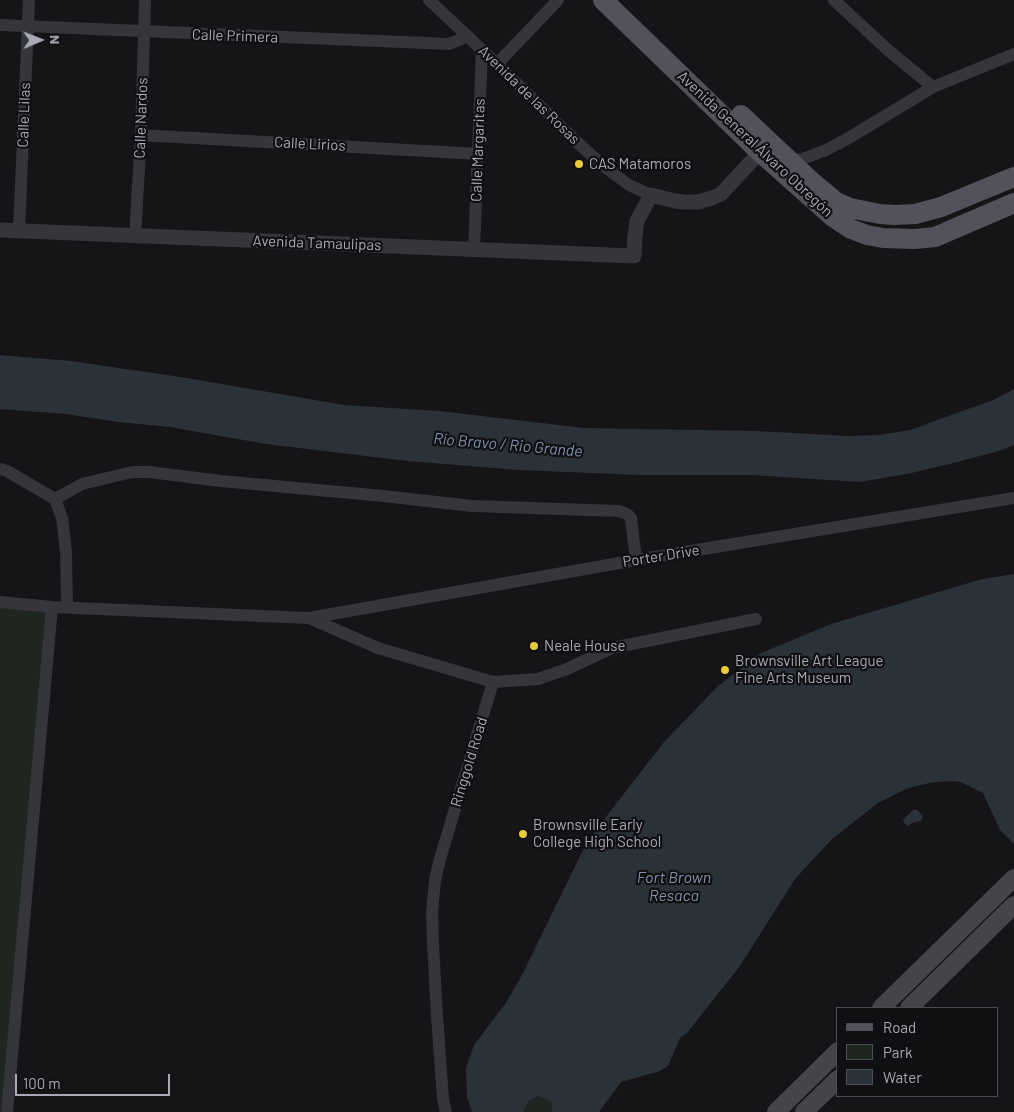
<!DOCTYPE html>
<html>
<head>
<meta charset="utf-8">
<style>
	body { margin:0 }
	#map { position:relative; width:1014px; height:1112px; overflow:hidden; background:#151416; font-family:Barlow,sans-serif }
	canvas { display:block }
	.legend { position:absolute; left:836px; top:1007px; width:162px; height:90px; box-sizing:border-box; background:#100f11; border:1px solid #4c4d53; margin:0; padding:6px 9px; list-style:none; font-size:15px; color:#a7a9b6 }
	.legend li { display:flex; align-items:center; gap:10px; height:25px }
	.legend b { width:25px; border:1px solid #4c4d53 }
	.north { position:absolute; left:15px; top:15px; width:50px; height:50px; -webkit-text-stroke:4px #100f11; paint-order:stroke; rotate:89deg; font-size:14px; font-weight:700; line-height:20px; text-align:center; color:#a7a9b6 }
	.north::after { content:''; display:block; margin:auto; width:18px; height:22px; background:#a7a9b6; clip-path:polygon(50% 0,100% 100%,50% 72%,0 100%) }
	.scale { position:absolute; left:15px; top:1074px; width:155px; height:22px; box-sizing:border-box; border:2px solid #a7a9b6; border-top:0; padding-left:6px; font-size:15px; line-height:18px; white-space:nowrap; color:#a7a9b6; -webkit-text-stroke:4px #100f11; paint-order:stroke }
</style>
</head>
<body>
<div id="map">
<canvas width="1014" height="1112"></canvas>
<ul class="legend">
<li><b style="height:6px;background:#52525a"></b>Road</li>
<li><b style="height:14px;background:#1f2620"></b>Park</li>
<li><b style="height:14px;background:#2b3139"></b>Water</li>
</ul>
<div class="north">N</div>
<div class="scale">100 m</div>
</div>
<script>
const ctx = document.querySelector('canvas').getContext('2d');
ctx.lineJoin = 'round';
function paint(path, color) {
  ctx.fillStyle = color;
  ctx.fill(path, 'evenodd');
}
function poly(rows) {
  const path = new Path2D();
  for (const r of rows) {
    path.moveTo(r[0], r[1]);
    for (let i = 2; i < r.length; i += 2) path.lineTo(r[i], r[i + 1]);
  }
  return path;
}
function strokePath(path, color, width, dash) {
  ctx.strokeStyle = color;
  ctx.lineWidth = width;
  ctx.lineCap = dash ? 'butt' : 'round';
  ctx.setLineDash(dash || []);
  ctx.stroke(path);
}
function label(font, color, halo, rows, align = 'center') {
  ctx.font = font + ' Barlow,sans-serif';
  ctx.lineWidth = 4.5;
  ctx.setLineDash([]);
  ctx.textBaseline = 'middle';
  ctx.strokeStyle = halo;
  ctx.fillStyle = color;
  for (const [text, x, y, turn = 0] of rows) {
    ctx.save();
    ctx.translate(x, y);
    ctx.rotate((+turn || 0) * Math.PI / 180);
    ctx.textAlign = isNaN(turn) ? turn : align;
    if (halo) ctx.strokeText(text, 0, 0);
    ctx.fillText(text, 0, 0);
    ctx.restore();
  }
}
paint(poly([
	[0,602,52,607,8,1112,0,1112],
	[538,1096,550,1101,552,1104,552,1112,523,1112,529,1101]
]), '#1f2620');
paint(poly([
	[0,355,71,361,187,378,344,405,439,411,584,428,757,431,848,436,878,435,910,430,993,400,1014,389,1014,445,1002,450,950,464,907,474,860,482,751,475,639,475,519,470,407,461,266,444,170,427,118,422,66,414,0,409],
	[1014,574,1014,844,1000,830,983,793,961,782,950,781,929,783,906,789,878,803,832,839,795,879,740,966,687,1033,680,1038,668,1066,660,1071,621,1082,599,1112,552,1112,552,1104,550,1101,538,1096,529,1101,523,1112,472,1112,467,1097,466,1068,474,1045,505,1004,521,977,582,852,595,831,664,742,718,686,761,653,831,624,982,579],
	[913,810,917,810,923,816,921,821,912,823,908,826,904,823,903,820]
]), '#2b3139');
strokePath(poly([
	[429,0,497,64,577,142,602,165,629,185,651,195],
	[834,0,889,51,933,87],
	[0,25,449,44,468,36],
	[497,64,558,0],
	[141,135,478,154],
	[791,161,805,158,826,150,847,139,933,87,1014,54],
	[19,231,29,0],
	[135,236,141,135,145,0],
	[474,250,482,50],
	[0,469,7,471,55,499,62,518,66,551,67,608],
	[55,499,82,484,132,472,149,472,221,481,383,496,472,506,619,511,627,514,631,518,636,560],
	[0,602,52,607,309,618,378,648,493,682],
	[309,618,636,560,1014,498],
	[7,1112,52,607],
	[446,1112,443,1099,437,1015,433,944,432,912,435,880,440,859,493,682,538,679,567,669,612,648,756,619]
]), '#35353b', 12);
strokePath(poly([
	[0,230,634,256,635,236,637,221,651,195,675,201,685,202,698,202,712,198,721,194,760,152]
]), '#35353b', 15);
strokePath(poly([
	[881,1008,1014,878],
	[909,1008,1014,905],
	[776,1112,838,1051],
	[804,1112,838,1079]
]), '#44444b', 18);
strokePath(poly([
	[603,0,760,152,833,217,851,229,867,235,883,238,915,239,935,237,1014,203],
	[741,115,811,181,836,202,850,208,880,214,895,215,915,214,941,207,1014,177]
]), '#52525a', 20);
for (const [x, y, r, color] of [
	[579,164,5,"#e9c939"],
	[534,646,5,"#e9c939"],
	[725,670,5,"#e9c939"],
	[523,834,5,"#e9c939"]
]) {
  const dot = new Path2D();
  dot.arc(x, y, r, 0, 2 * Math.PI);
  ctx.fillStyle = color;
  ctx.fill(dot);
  strokePath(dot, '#100f11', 2);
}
label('15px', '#a7a9b6', '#100f11', [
	["Calle Primera",235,36,2],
	["Avenida de las Rosas",529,95,44],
	["Calle Lilas",24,115,-88],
	["Calle Nardos",141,118,-88],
	["Calle Lirios",310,144,3],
	["Avenida General Álvaro Obregón",755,144,43],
	["Calle Margaritas",478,150,-88],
	["Avenida Tamaulipas",317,243,2],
	["Porter Drive",661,556,-9],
	["Ringgold Road",469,762,-73]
]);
label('15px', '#a7a9b6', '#100f11', [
	["CAS Matamoros",589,164],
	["Neale House",544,646],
	["Brownsville Art League",735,661],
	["Fine Arts Museum",735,678],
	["Brownsville Early",533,825],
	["College High School",533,842]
], 'left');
label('italic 16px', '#7f91af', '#100f11', [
	["Río Bravo / Rio Grande",508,445,5],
	["Fort Brown",674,878],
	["Resaca",674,896]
]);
</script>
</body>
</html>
